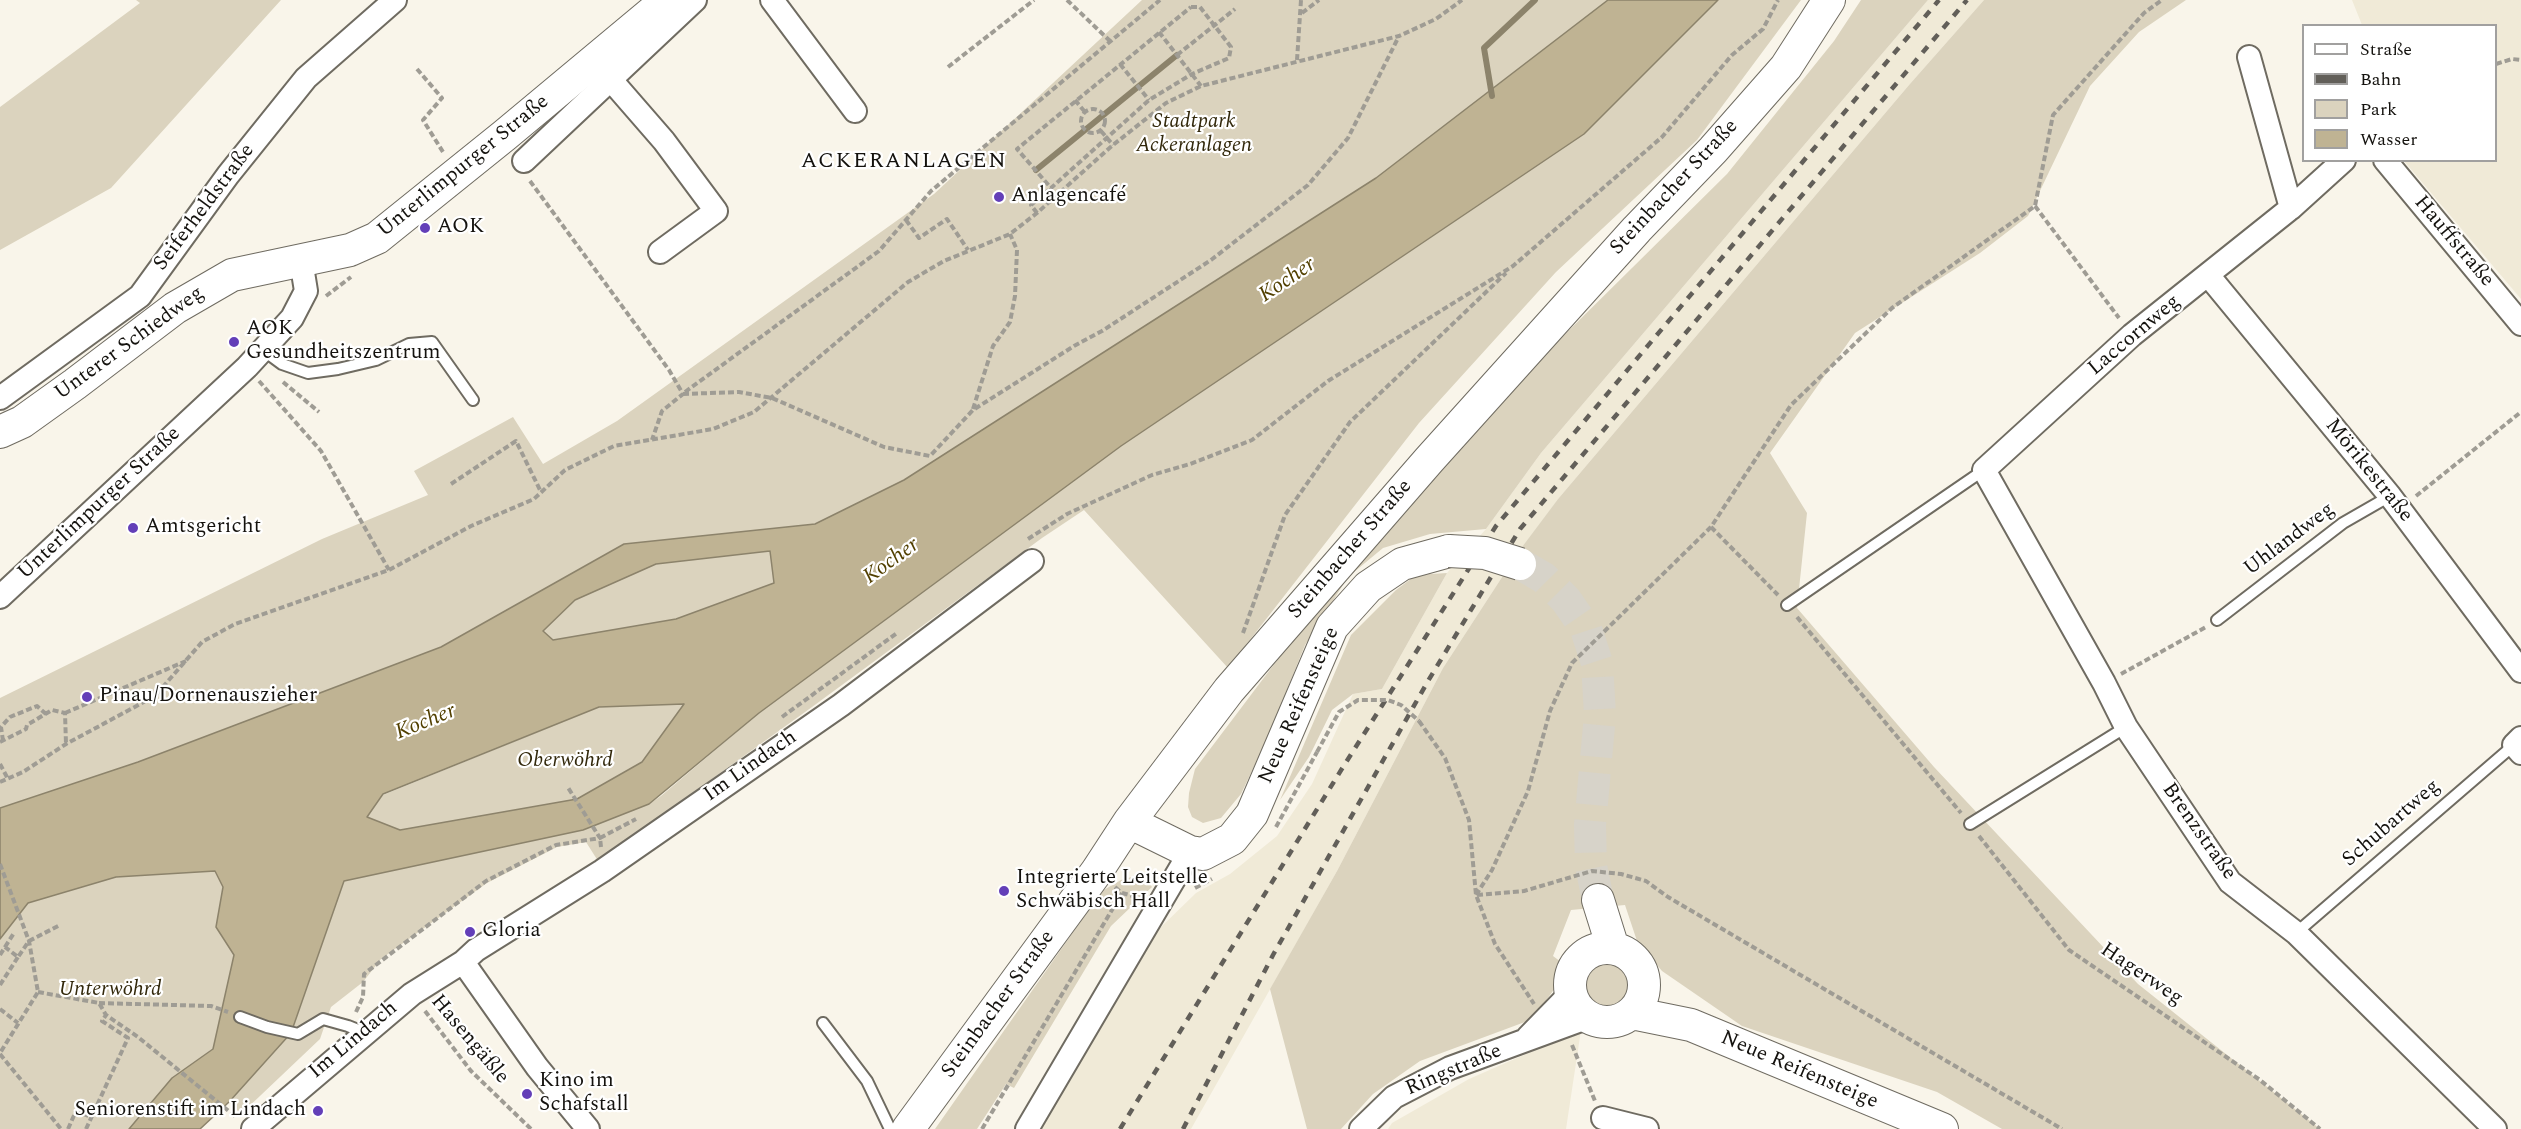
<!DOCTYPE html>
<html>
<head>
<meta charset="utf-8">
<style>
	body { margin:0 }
	#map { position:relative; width:2521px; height:1129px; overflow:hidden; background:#f9f5ea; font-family:Spectral,serif }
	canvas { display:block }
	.legend { position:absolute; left:2302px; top:24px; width:195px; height:138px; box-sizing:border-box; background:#fff; border:2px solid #a1a09f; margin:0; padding:8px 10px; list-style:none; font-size:18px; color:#14120e }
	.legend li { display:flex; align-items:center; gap:12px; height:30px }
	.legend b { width:30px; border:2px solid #a1a09f }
</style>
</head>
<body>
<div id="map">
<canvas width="2521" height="1129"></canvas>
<ul class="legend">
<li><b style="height:8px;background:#fff"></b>Straße</li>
<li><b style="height:8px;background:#625f59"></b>Bahn</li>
<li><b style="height:16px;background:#dbd3be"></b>Park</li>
<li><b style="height:16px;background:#bfb393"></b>Wasser</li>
</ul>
</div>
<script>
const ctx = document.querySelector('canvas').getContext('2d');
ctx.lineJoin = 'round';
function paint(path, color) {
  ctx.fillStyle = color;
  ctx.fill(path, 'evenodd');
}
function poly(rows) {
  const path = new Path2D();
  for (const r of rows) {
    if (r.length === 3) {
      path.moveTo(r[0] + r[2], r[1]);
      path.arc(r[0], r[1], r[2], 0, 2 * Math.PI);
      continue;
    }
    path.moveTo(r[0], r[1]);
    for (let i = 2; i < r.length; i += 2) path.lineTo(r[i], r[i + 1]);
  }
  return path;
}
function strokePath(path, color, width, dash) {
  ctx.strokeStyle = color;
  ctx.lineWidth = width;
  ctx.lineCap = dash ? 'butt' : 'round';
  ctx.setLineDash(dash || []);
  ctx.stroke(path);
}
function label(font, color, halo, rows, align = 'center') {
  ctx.font = font + ' Spectral,serif';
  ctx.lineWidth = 4.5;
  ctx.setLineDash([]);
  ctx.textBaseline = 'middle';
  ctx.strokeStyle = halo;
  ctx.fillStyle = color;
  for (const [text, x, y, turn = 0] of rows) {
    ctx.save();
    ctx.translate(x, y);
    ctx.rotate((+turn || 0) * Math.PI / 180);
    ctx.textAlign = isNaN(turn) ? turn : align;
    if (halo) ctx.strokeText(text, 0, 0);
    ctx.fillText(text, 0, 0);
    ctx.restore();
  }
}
paint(poly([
	[1928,0,1984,0,1909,85,1558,499,1519,551,1443,668,1337,871,1191,1129,1028,1129,1131,965,1160,928,1196,893,1230,874,1277,836,1312,784,1353,694,1382,689,1447,573,1486,529,1541,453],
	[2352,0,2521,0,2521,299,2404,161,2496,160,2496,26,2362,25],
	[1581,1030,1566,1129,1388,1129,1392,1123,1469,1079]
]), '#f0ead7');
paint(poly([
	[136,0,281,0,111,188,0,250,0,107,140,3],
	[1142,0,1608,0,1376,178,904,480,815,524,624,545,441,647,138,762,0,808,0,698,322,539,428,495,414,471,513,417,543,464,617,421,934,194],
	[1718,0,1801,0,1697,140,1556,272,1419,423,1228,668,1084,510,1042,538,812,707,598,861,586,842,557,847,487,883,381,959,363,982,331,1007,320,1039,241,1114,229,1102,288,1036,294,1025,344,881,583,830,649,804,661,796,759,713,1121,446,1584,134],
	[1861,0,1928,0,1541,453,1486,529,1430,534,1383,548,1348,577,1305,645,1269,735,1241,794,1221,818,1203,823,1192,817,1188,807,1189,793,1195,769,1340,577,1408,508,1539,360,1727,174,1834,41],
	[1984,0,2186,0,2139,32,2090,86,2028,216,1980,253,1855,333,1770,453,1807,513,1797,608,1934,767,2138,984,2320,1129,2002,1129,1937,1092,1742,1026,1662,971,1637,941,1625,905,1571,910,1553,956,1561,962,1555,988,1533,1019,1420,1061,1373,1094,1341,1129,1307,1129,1270,989,1337,871,1443,668,1519,551,1558,499,1909,85],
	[771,551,774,583,676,619,553,640,543,631,575,600,656,564],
	[1447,573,1382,689,1353,694,1332,710,1309,757,1280,800,1351,635,1396,590,1416,575],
	[685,704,642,762,577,799,400,830,366,817,383,795,599,707],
	[215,871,223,887,216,927,234,955,213,1049,172,1078,129,1129,0,1129,0,939,18,913,28,903,116,877],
	[1142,874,1152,887,1111,926,1014,1088,1006,1084,977,1129,935,1129,1102,891,1121,880],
	[1606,986,25]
]), '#dbd3be');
const water = poly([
	[1608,0,1718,0,1584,134,1121,446,759,713,649,804,583,830,344,881,291,1033,229,1102,200,1129,129,1129,172,1078,213,1049,234,955,216,927,223,887,215,871,116,877,28,903,0,939,0,808,138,762,441,647,624,544,815,524,904,480,1376,178,1608,0],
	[770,551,774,583,676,619,553,640,543,631,575,600,656,564,770,551],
	[684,704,642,762,577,799,400,830,367,817,383,794,599,707,684,704]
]);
paint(water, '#bfb393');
strokePath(water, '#8c836b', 1.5);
strokePath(poly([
	[1492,96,1484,48,1535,0],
	[1036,170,1177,55]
]), '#8c836b', 6);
strokePath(poly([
	[1520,564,1544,578,1566,600,1586,629,1597,663,1600,715,1590,825,1591,866,1598,900]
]), '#d7d3c9', 32, [32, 16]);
const lane = poly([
	[263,350,282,364,308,373,338,369,376,360,409,344,432,342,473,400],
	[1787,605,1984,470],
	[2217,620,2343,523,2390,496],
	[1970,824,2126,727],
	[2296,933,2514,745],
	[240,1017,267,1027,298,1034,323,1019,348,1026,358,1030,362,1035],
	[823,1023,867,1081,890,1129]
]);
const street = poly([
	[772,0,855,111],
	[2249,57,2291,208],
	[611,80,664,141,716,211,660,252],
	[2344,160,2291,208,2132,335,1984,470,2104,683,2126,727,2230,882,2296,933,2495,1129],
	[2385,160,2521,324],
	[524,161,695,0],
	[2208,275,2390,496,2521,671],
	[0,398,140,296,228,175,306,78,395,0],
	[0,597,247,367,292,318,306,291,301,260],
	[2521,738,2514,745,2521,753],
	[463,962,537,1067,588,1129],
	[1528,1037,1571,993],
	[1603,1118,1647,1129],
	[253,1129,412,994,463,962,476,950,602,871,841,705,1032,561],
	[1027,1129,1190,852],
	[1361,1129,1394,1097,1450,1068,1589,1017]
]);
const secondary = poly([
	[0,432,22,422,75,384,175,308,232,275,350,250,377,238,505,135,667,0],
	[1129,822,1190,852,1203,854,1232,839,1252,814,1332,627,1368,587,1402,564,1449,551],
	[1598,900,1613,948],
	[1607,985,37],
	[1632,1013,1691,1025,1942,1129],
	[908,1129,1097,871,1129,822,1229,690,1429,460,1637,229,1713,150,1786,67,1829,0]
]);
strokePath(lane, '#6f6b61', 14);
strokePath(street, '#6f6b61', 26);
strokePath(secondary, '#6f6b61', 34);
strokePath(poly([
	[1067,0,1110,41],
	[1191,7,1200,7,1231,47,1229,58,1192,74,1149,100,1051,188,1017,149,1191,7],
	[1302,13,1319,0],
	[1159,32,1201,86],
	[1177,55,1235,9],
	[1297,60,1301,0],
	[1120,64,1149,100],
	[2496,64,2512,59,2521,60],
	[948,67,1034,0],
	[417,69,442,98,423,120,443,152],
	[1075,100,1085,112],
	[1093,121,12],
	[1101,131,1113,145],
	[530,181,669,370,683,394,662,411,652,440],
	[2035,206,2119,318],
	[1037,213,1031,205,1051,188],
	[906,220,919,238,947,219,968,250],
	[326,296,351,277],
	[259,381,321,451,389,570],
	[283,382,319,412],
	[685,392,879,251,931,191,1160,0],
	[683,394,739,392,772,398,884,447,930,456,973,410,1074,346,1102,331,1211,260,1308,185,1348,138,1399,36],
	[973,409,993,346,1010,322,1015,296,1017,250,1010,234],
	[451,484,516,441,541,492],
	[2416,496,2521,412],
	[1711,527,1778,595],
	[1028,539,1067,514,1152,475,1190,464,1252,440,1328,381,1513,266,1662,137,1732,55,1763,29,1778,0],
	[1797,617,1961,813],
	[1243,633,1285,515,1350,422,1506,273],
	[2121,674,2206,627],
	[65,713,186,661],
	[782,717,897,633],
	[1419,721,1445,758,1469,820,1476,895,1495,944,1534,1004],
	[3,741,1,727,10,717,37,706,46,714],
	[0,742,26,729,27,725,52,710,65,713,66,744],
	[0,764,8,779],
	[0,782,23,772,66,744,155,696,202,642,235,624,389,570,471,526,534,499,565,470,614,446,713,429,754,412,908,282,944,261,1010,234,1037,213,1113,145,1166,103,1201,86,1399,36,1436,19,1462,0],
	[1276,827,1317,752],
	[1979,836,2069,950,2260,1080,2320,1129],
	[601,847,600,838,636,819],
	[0,864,29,941,38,992,0,1053],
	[1115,887,1122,893,1140,898],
	[1195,888,1212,879],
	[1476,895,1492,870,1528,791,1550,711,1572,663,1711,527,1791,405,1892,308,2035,206,2053,115,2144,13,2162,0],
	[1477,895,1524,891,1592,871,1621,874,1646,881,1668,897,2062,1129],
	[5,947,14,933],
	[0,955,5,947,18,957,29,941,60,925],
	[0,985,18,957],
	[38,992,99,1003,106,1015,138,1037,236,1117],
	[99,1003,211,1006,228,1012],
	[0,1009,18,1023],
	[425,1011,471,1071,531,1129],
	[356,1012,363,997,364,974,486,881,556,845,600,838,567,786],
	[1572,1045,1595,1101],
	[0,1054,61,1129],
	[68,1129,76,1111,91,1117],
	[86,1129,128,1038,102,1021,106,1015],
	[982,1129,1122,893]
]), '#9f9c94', 4, [6, 3]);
strokePath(lane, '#fff', 10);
strokePath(street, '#fff', 22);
strokePath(secondary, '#fff', 32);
strokePath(poly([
	[1120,1129,1343,767,1496,526,1939,0],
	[1183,1129,1273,955,1428,681,1520,529,1967,0]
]), '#625f59', 4.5, [8, 8]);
const secondaryBridge = poly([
	[1449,551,1485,553,1520,564]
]);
strokePath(secondaryBridge, '#6f6b61', 34, []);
strokePath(poly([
	[1317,752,1339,712,1358,700,1388,700,1401,705,1419,721]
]), '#9f9c94', 4, [6, 3]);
strokePath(secondaryBridge, '#fff', 32);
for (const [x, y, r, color] of [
	[999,197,6,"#633fb8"],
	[425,228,6,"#633fb8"],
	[234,342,6,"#633fb8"],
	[133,528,6,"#633fb8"],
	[87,697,6,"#633fb8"],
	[1004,891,6,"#633fb8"],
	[470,932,6,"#633fb8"],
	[527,1094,6,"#633fb8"],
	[318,1111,6,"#633fb8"]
]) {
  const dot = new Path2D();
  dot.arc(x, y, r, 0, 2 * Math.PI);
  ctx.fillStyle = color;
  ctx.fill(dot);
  strokePath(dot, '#fff', 2);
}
label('italic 21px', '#32280b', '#fff', [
	["Stadtpark",1194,123],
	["Ackeranlagen",1194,147],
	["Oberwöhrd",565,762],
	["Unterwöhrd",110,991]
]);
label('21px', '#14120e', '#fff', [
	["Unterlimpurger Straße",464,167,-39],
	["Steinbacher Straße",1675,188,-47],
	["Seiferheldstraße",205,208,-53],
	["Hauffstraße",2453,242,50],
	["Laccornweg",2135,336,-40],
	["Unterer Schiedweg",130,344,-36],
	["Mörikestraße",2368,471,51],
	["Unterlimpurger Straße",100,504,-43],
	["Uhlandweg",2290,540,-37],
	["Steinbacher Straße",1351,550,-49],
	["Neue Reifensteige",1300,706,-66],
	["Im Lindach",751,767,-35],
	["Schubartweg",2392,824,-41],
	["Brenzstraße",2198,832,55],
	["Hagerweg",2141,975,34],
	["Steinbacher Straße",999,1005,-54],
	["Hasengäßle",469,1040,50],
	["Im Lindach",354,1041,-40],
	["Ringstraße",1454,1071,-23],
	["Neue Reifensteige",1799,1071,23]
]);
label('21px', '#14120e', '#fff', [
	["Anlagencafé",1011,197],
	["AOK",437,228],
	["AOK",246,330],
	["Gesundheitszentrum",246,354],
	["Amtsgericht",145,528],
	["Pinau/Dornenauszieher",99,697],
	["Integrierte Leitstelle",1016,879],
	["Schwäbisch Hall",1016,903],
	["Gloria",482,932],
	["Kino im",539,1082],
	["Schafstall",539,1106],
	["Seniorenstift im Lindach",306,1111,"right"]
], 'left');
ctx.letterSpacing = '1.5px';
label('22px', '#14120e', '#fff', [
	["ACKERANLAGEN",904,163]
]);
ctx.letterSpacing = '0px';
label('italic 22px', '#524001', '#fff', [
	["Kocher",1288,281,-34],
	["Kocher",892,562,-36],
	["Kocher",426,723,-22]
]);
</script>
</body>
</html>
